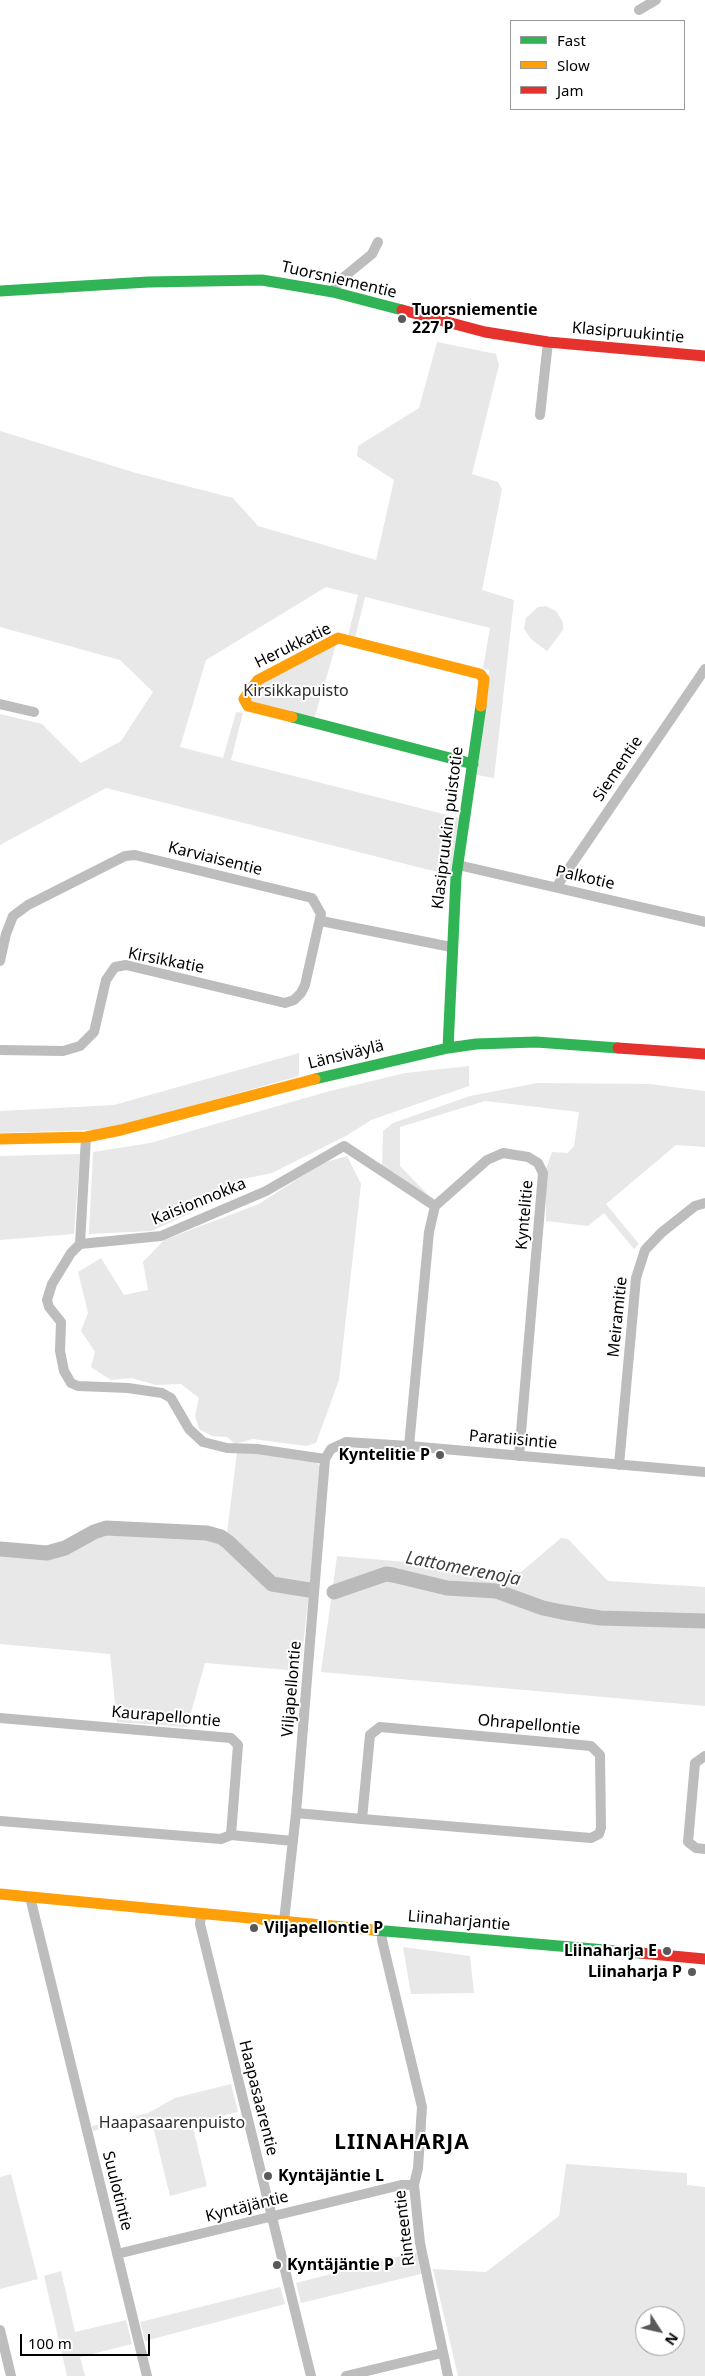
<!DOCTYPE html>
<html>
<head>
<meta charset="utf-8">
<style>
	body { margin:0 }
	#map { position:relative; width:705px; height:2376px; overflow:hidden; background:#fff; font-family:"Noto Sans",sans-serif }
	canvas { display:block }
	.legend { position:absolute; left:510px; top:20px; width:175px; height:90px; box-sizing:border-box; background:#fff; border:1px solid #999; margin:0; padding:6px 9px; list-style:none; font-size:15px; color:#000 }
	.legend li { display:flex; align-items:center; gap:10px; height:25px }
	.legend b { width:25px; border:1px solid #999 }
	.north { position:absolute; left:635px; top:2306px; width:50px; height:50px; box-sizing:border-box; background:#fff; border:1px solid #999; border-radius:50%; rotate:125deg; font-size:14px; font-weight:700; line-height:20px; text-align:center; color:#000 }
	.north::after { content:''; display:block; margin:auto; width:18px; height:22px; background:#595959; clip-path:polygon(50% 0,100% 100%,50% 72%,0 100%) }
	.scale { position:absolute; left:20px; top:2334px; width:130px; height:22px; box-sizing:border-box; border:2px solid #000; border-top:0; padding-left:6px; font-size:15px; line-height:18px; white-space:nowrap; color:#000; -webkit-text-stroke:4px #fff; paint-order:stroke }
</style>
</head>
<body>
<div id="map">
<canvas width="705" height="2376"></canvas>
<ul class="legend">
<li><b style="height:6px;background:#30b455"></b>Fast</li>
<li><b style="height:6px;background:#ff9f0a"></b>Slow</li>
<li><b style="height:6px;background:#e5322d"></b>Jam</li>
</ul>
<div class="north">N</div>
<div class="scale">100 m</div>
</div>
<script>
const ctx = document.querySelector('canvas').getContext('2d');
ctx.lineJoin = 'round';
function paint(path, color) {
  ctx.fillStyle = color;
  ctx.fill(path, 'evenodd');
}
function poly(rows) {
  const path = new Path2D();
  for (const r of rows) {
    path.moveTo(r[0], r[1]);
    for (let i = 2; i < r.length; i += 2) path.lineTo(r[i], r[i + 1]);
  }
  return path;
}
function strokePath(path, color, width, dash) {
  ctx.strokeStyle = color;
  ctx.lineWidth = width;
  ctx.lineCap = dash ? 'butt' : 'round';
  ctx.setLineDash(dash || []);
  ctx.stroke(path);
}
function label(font, color, halo, rows, align = 'center') {
  ctx.font = font + ' "Noto Sans",sans-serif';
  ctx.lineWidth = 4;
  ctx.setLineDash([]);
  ctx.textBaseline = 'middle';
  ctx.strokeStyle = halo;
  ctx.fillStyle = color;
  for (const [text, x, y, turn = 0] of rows) {
    ctx.save();
    ctx.translate(x, y);
    ctx.rotate((+turn || 0) * Math.PI / 180);
    ctx.textAlign = isNaN(turn) ? turn : align;
    if (halo) ctx.strokeText(text, 0, 0);
    ctx.fillText(text, 0, 0);
    ctx.restore();
  }
}
paint(poly([
	[437,342,496,354,499,365,472,474,498,482,502,489,482,590,514,600,494,778,477,775,489,670,483,668,490,628,365,597,355,638,348,636,358,595,326,587,206,660,180,747,223,758,236,712,243,713,231,760,459,818,451,870,445,874,106,788,0,845,0,714,42,724,81,763,121,741,153,692,120,660,0,627,0,431,136,473,233,498,258,526,376,560,394,480,357,456,358,446,419,408],
	[546,606,556,611,563,622,563,630,547,651,532,640,524,629,526,618,538,607],
	[338,638,313,723,248,706,252,686],
	[299,1053,299,1076,135,1122,93,1130,0,1133,0,1111,114,1105],
	[469,1066,469,1086,371,1120,346,1136,272,1173,243,1179,203,1207,152,1231,89,1234,93,1152,150,1143,326,1092,405,1073],
	[537,1083,650,1084,705,1091,705,1147,676,1145,606,1204,639,1244,634,1249,604,1213,588,1226,546,1221,546,1169,552,1152,568,1153,574,1146,579,1112,485,1101,400,1127,400,1166,432,1199,382,1167,383,1131,393,1123,470,1096],
	[80,1154,74,1234,0,1240,0,1156],
	[347,1156,361,1184,339,1380,316,1443,306,1446,253,1439,235,1444,227,1437,212,1436,199,1429,195,1416,199,1398,181,1384,156,1385,131,1378,111,1380,91,1367,95,1352,81,1331,88,1313,78,1272,101,1258,124,1295,148,1290,143,1262,164,1240,259,1204,322,1163],
	[237,1452,314,1460,321,1467,310,1584,274,1579,227,1533],
	[120,1530,213,1538,222,1543,254,1574,271,1587,288,1592,309,1594,300,1671,205,1663,187,1727,117,1722,110,1654,0,1644,0,1554,42,1558,63,1553,96,1535],
	[561,1538,568,1539,608,1581,705,1587,705,1706,321,1672,337,1556,521,1572],
	[403,1947,470,1956,474,1993,411,1994],
	[231,2084,238,2112,192,2123,207,2186,170,2196,151,2118,93,2131,92,2126,148,2113,175,2098],
	[566,2164,687,2173,687,2185,705,2187,705,2376,458,2376,433,2269,486,2272,559,2216],
	[645,2316,675,2316,675,2346,645,2346],
	[11,2174,38,2279,0,2289,0,2177],
	[417,2252,421,2274,301,2303,296,2283],
	[61,2271,75,2332,126,2320,132,2344,80,2357,85,2376,67,2376,44,2276],
	[280,2287,285,2304,145,2341,140,2322]
]), '#e8e8e8');
strokePath(poly([
	[0,1549,47,1553,65,1548,94,1532,106,1528,207,1533,221,1537,228,1542,272,1584,309,1590],
	[334,1592,386,1574,393,1575,447,1588,496,1591,543,1608,562,1612,600,1618,705,1621]
]), '#bababa', 15);
strokePath(poly([
	[639,10,656,0],
	[333,292,339,281,372,254,378,242],
	[540,415,548,342],
	[0,704,34,712],
	[458,865,705,922],
	[557,886,705,669],
	[321,921,451,947],
	[0,961,6,934,13,916,28,905,125,856,135,855,312,898,321,914,305,985,301,993,294,1000,285,1003,126,965,115,967,106,980,94,1032,80,1046,63,1051,0,1050],
	[80,1244,86,1137],
	[409,1446,429,1232,435,1206,487,1160,503,1153,528,1157,538,1163,543,1173,519,1456],
	[325,1459,257,1449,227,1448,203,1442,189,1429,171,1398,162,1393,128,1388,78,1386,71,1383,64,1371,60,1351,61,1322,49,1307,47,1300,52,1284,71,1253,80,1244,161,1236,266,1191,344,1146,435,1206],
	[619,1465,636,1278,645,1250,661,1233,695,1206,705,1203],
	[0,1718,231,1738,238,1745,231,1835,293,1841],
	[705,1756,695,1763,688,1842,696,1848,705,1849],
	[296,1813,362,1819,591,1838,599,1834,601,1828,600,1755,591,1746,380,1727,370,1735,362,1819],
	[0,1821,221,1839,231,1835],
	[30,1897,147,2376],
	[201,1915,200,1924,311,2376],
	[284,1921,296,1813,325,1459,331,1449,346,1442,409,1446,705,1472],
	[382,1930,382,1940,422,2107,418,2168,414,2185,420,2243,448,2376],
	[117,2254,401,2185,414,2185],
	[0,2330,11,2376],
	[346,2376,442,2353]
]), '#bdbdbd', 10);
strokePath(poly([
	[0,291,148,282,262,280,333,292,402,310],
	[292,717,473,764],
	[448,1048,456,877,481,706],
	[315,1079,448,1048,476,1044,536,1042,618,1048],
	[374,1930,640,1953]
]), '#30b455', 11);
strokePath(poly([
	[292,717,248,706,244,699,258,680,338,638,480,674,484,679,481,706],
	[0,1139,86,1137,121,1130,315,1079],
	[0,1894,374,1930]
]), '#ff9f0a', 11);
strokePath(poly([
	[402,310,485,332,548,342,705,356],
	[618,1048,705,1054],
	[640,1953,705,1959]
]), '#e5322d', 11);
for (const [x, y, r, color] of [
	[402,319,5,"#595959"],
	[440,1455,5,"#595959"],
	[254,1928,5,"#595959"],
	[667,1951,5,"#595959"],
	[692,1972,5,"#595959"],
	[268,2176,5,"#595959"],
	[277,2265,5,"#595959"]
]) {
  const dot = new Path2D();
  dot.arc(x, y, r, 0, 2 * Math.PI);
  ctx.fillStyle = color;
  ctx.fill(dot);
  strokePath(dot, '#fff', 2);
}
label('16px', '#000', '#fff', [
	["Tuorsniementie",339,280,13],
	["Klasipruukintie",628,333,5],
	["Herukkatie",293,646,-26],
	["Siementie",618,769,-56],
	["Klasipruukin puistotie",448,828,-83],
	["Karviaisentie",215,859,14],
	["Palkotie",585,878,13],
	["Kirsikkatie",166,961,11],
	["Länsiväylä",346,1055,-14],
	["Kaisionnokka",199,1202,-22],
	["Kyntelitie",525,1215,-85],
	["Meiramitie",618,1317,-84],
	["Paratiisintie",513,1440,5],
	["Viljapellontie",292,1689,-85],
	["Kaurapellontie",166,1717,5],
	["Ohrapellontie",529,1725,5],
	["Liinaharjantie",459,1921,5],
	["Haapasaarentie",258,2098,76],
	["Suulotintie",117,2191,76],
	["Kyntäjäntie",247,2207,-14],
	["Rinteentie",405,2228,-97]
]);
label('bold 16px', '#000', '#fff', [
	["Tuorsniementie",412,310],
	["227 P",412,328],
	["Kyntelitie P",430,1455,"right"],
	["Viljapellontie P",264,1928],
	["Liinaharja E",657,1951,"right"],
	["Liinaharja P",682,1972,"right"],
	["Kyntäjäntie L",278,2176],
	["Kyntäjäntie P",287,2265]
], 'left');
label('16px', '#2d2d2d', '#fff', [
	["Kirsikkapuisto",296,691],
	["Haapasaarenpuisto",172,2123]
]);
label('italic 18px', '#3e3e3e', '#fff', [
	["Lattomerenoja",463,1569,11]
]);
ctx.letterSpacing = '1px';
label('bold 21px', '#000', '#fff', [
	["LIINAHARJA",402,2143]
]);
ctx.letterSpacing = '0px';
</script>
</body>
</html>
